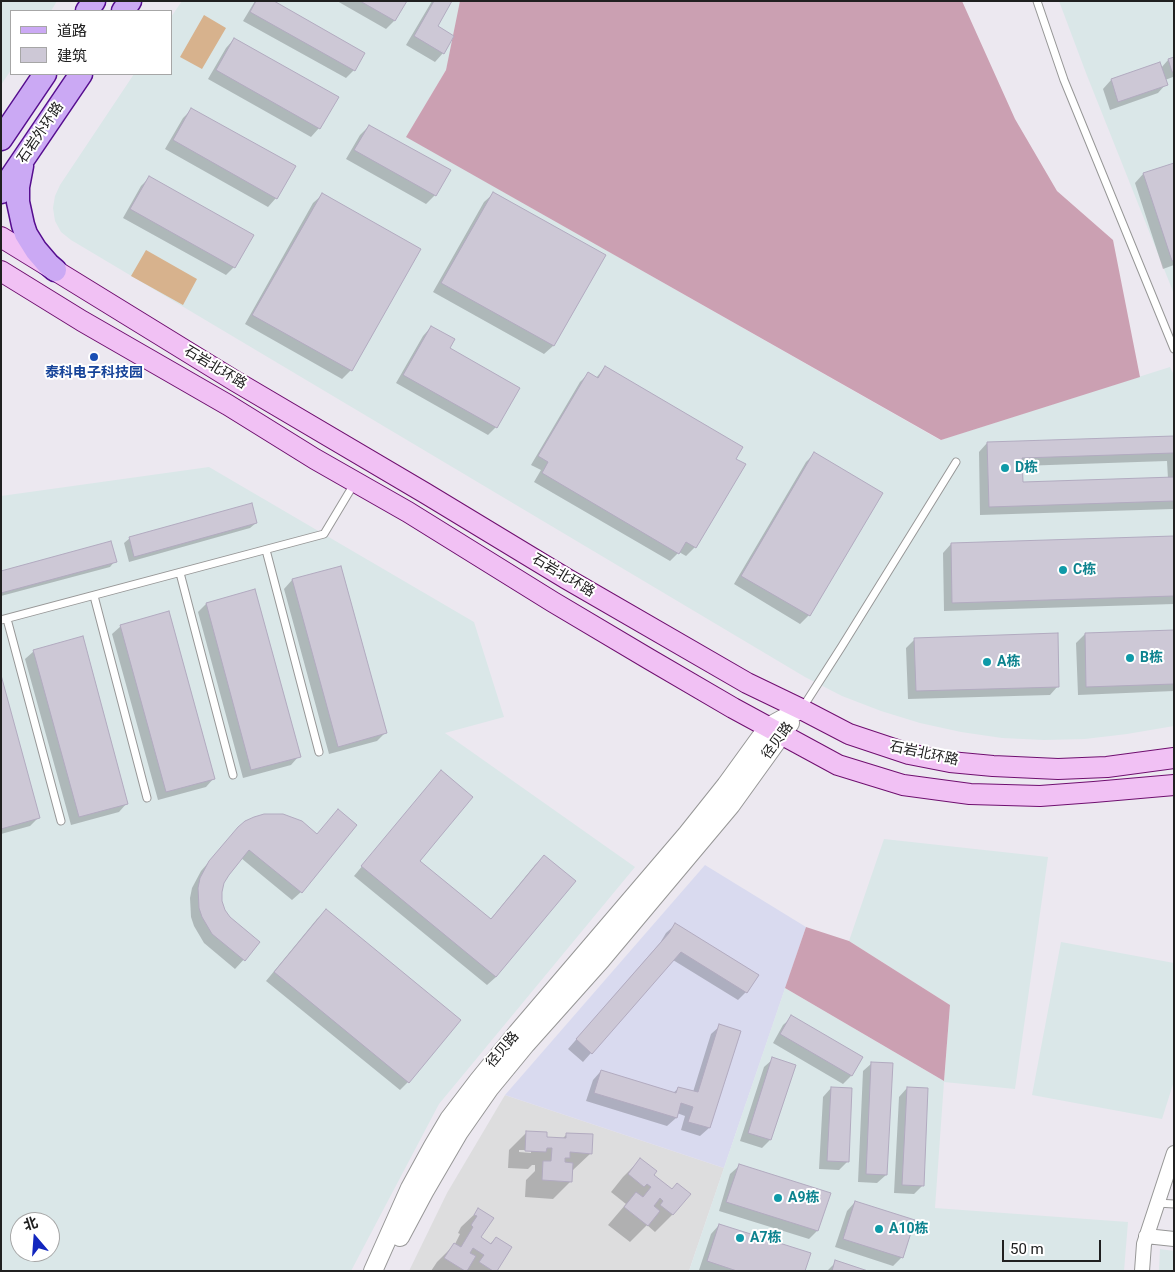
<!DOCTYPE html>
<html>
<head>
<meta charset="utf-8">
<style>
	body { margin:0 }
	#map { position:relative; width:1175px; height:1272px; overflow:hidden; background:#ece8f0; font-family:Roboto,"Noto Sans SC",sans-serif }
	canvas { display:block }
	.frame { position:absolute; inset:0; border:2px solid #202020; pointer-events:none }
	.legend { position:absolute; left:10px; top:10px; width:162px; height:65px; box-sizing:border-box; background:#fff; border:1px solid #a6a6a6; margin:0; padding:6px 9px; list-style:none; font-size:15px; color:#202020 }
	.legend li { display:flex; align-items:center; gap:10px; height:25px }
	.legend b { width:25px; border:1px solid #a6a6a6 }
	.north { position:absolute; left:10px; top:1212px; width:50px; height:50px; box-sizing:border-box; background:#fff; border:1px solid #a6a6a6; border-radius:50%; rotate:342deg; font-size:14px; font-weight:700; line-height:20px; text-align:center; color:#202020 }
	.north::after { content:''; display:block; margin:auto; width:18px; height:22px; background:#1226be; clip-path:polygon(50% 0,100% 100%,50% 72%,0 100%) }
	.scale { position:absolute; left:1002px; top:1240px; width:99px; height:22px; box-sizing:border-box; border:2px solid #202020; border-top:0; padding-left:6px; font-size:15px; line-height:18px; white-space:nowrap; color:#202020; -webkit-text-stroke:4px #fff; paint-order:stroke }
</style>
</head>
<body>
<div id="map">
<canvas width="1175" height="1272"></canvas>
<div class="frame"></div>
<ul class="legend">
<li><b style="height:6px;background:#cba9f4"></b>道路</li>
<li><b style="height:14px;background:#cdc8d6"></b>建筑</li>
</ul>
<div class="north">北</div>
<div class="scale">50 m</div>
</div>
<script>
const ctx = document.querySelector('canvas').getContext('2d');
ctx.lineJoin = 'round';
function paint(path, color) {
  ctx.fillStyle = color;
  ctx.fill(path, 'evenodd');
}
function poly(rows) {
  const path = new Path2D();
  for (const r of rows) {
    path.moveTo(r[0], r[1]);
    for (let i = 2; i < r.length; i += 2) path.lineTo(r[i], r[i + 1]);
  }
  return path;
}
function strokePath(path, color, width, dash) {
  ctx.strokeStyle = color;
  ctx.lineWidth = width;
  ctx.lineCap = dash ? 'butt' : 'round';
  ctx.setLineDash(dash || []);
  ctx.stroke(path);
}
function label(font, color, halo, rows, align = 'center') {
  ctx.font = font + ' Roboto,"Noto Sans SC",sans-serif';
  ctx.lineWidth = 4;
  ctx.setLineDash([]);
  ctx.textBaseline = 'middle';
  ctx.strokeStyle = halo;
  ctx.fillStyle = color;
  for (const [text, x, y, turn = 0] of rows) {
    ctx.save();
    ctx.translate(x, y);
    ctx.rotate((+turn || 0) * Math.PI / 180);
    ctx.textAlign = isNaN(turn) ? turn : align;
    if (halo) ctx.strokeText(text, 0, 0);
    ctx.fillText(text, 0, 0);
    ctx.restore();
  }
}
paint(poly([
	[505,1095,724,1168,689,1271,409,1271,447,1193]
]), '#ddddde');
paint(poly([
	[705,865,806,927,724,1168,505,1095]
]), '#d9daef');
paint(poly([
	[1,1,57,1,51,11,11,11,11,70,1,85],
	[182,1,463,1,446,70,407,137,940,440,1170,367,1174,375,1174,726,1127,734,1085,739,1044,740,1002,738,961,732,920,723,881,711,842,696,805,677,71,240,61,232,55,221,53,208,55,196,60,185,134,74,171,74,171,17],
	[1059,1,1174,1,1174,294,1086,73],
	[209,467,474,622,504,717,445,733,635,867,439,1104,351,1271,1,1271,1,496],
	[20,1222,50,1222,50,1252,20,1252],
	[884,839,1048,857,1015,1089,944,1082,935,1208,1128,1222,1124,1271,689,1271,785,988,944,1081,950,1005,849,941],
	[1061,942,1174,963,1174,1081,1162,1119,1032,1095],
	[1160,1249,1174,1251,1174,1271,1159,1271]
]), '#dae7e8');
paint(poly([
	[460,1,962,1,1015,119,1057,191,1113,240,1140,377,941,440,406,137,446,70],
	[806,927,849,941,950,1005,944,1081,785,988]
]), '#cba0b2');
paint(poly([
	[204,15,226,28,202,69,180,57],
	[146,250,197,279,183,305,131,276]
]), '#d7b28d');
paint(poly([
	[255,1,271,1,354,70,346,78,243,21],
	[337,1,405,1,394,21,386,29],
	[432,1,451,1,436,27,443,53,435,62,406,45],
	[234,39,319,128,311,137,208,79,226,48],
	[1174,58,1174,79,1173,77,1165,80,1166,84,1158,93,1110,110,1103,89,1111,80,1159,63,1161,68,1168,60],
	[192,109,276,198,268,207,165,149,183,118],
	[369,126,435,195,426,204,346,159,360,135],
	[1174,164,1174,265,1163,269,1135,183,1143,174],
	[149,178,234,267,226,275,123,218,141,186],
	[493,194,604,256,553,346,544,354,433,292,484,202],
	[322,195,351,370,342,379,245,324,313,203],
	[431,327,496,427,488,435,396,383,423,336],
	[605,367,734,459,744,465,695,547,686,556,679,552,670,561,534,482,541,470,531,465,580,382,588,374,596,378],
	[1174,437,1174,508,1173,509,980,515,979,452,987,443],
	[1167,461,1168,479,1022,483,1021,466],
	[814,454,881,493,809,615,800,624,734,584,806,462],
	[256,523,250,528,129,562,124,543,130,538],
	[1174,537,1174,604,944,611,943,553,951,544],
	[115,561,110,567,1,596,1,573],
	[340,567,385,733,377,741,329,754,284,589,292,580],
	[254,591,299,756,291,765,243,778,198,612,206,604],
	[121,626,214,778,206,787,158,800,112,634],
	[1174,631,1174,691,1078,695,1076,643,1085,634],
	[915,639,1058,686,1050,695,908,699,906,648],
	[34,651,127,803,119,812,71,825,25,659],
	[1,680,39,817,30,826,1,834],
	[433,780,419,861,490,920,535,865,544,857,496,977,487,985,354,876],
	[238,828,301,892,292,900,241,858,223,882,221,901,224,910,229,918,259,943,235,969,204,943,194,926,191,917,190,898,192,888,201,871],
	[326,911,408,1082,400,1090,266,981,317,919],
	[675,925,746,992,738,1000,673,960,583,1062,568,1049,660,943,666,933],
	[792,1017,862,1058,851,1076,843,1084,773,1043,783,1025],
	[720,1026,739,1032,709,1128,700,1136,681,1130,685,1116,677,1113,676,1118,667,1126,586,1101,593,1080,601,1071,673,1093,679,1088,693,1092,711,1034],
	[773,1059,770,1140,762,1148,740,1141,764,1067],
	[872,1063,886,1175,877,1183,858,1182,863,1071],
	[831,1088,848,1161,839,1170,819,1169,823,1097],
	[907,1088,923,1185,914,1194,894,1193,899,1097],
	[527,1132,546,1138,562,1139,567,1134,591,1153,573,1170,571,1170,571,1181,553,1199,525,1197,526,1180,535,1171,535,1165,532,1165,528,1169,508,1168,509,1150],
	[519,1150,531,1150,531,1153,519,1152],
	[640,1160,652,1175,672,1191,689,1194,672,1215,655,1232,647,1225,630,1242,608,1225,626,1204,611,1192,623,1177],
	[739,1166,817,1231,809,1239,719,1211,730,1174],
	[855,1202,902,1257,893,1266,835,1247,847,1211],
	[479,1210,480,1238,490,1244,496,1238,495,1271,431,1271,437,1262,455,1244,460,1234,458,1233,461,1227],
	[719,1225,804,1271,702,1271,699,1270,711,1234],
	[836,1262,864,1271,827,1271]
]), '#0003');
const building = poly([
	[256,1,274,1,365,53,355,71,250,12,256,1],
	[360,1,407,1,395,21,360,1],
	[434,1,452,1,438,26,454,36,444,54,414,36,434,1],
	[234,38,339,97,320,129,216,70,234,38],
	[1174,57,1174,72,1172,72,1168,59,1174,57],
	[1160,62,1168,85,1118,102,1111,79,1160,62],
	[191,108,296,166,277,199,173,140,191,108],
	[369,125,451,170,436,196,354,150,369,125],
	[1174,163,1174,260,1172,261,1143,173,1174,163],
	[149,176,254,235,235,268,130,209,149,176],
	[493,192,606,255,554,346,441,283,493,192],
	[322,193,421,249,352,371,252,315,322,193],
	[431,326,455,339,450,348,520,388,497,428,403,375,431,326],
	[605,366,743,447,736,459,746,464,696,548,686,542,679,554,542,473,548,462,538,456,588,372,598,378,605,366],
	[1174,436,1174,453,1022,458,1023,482,1174,477,1174,501,989,507,987,442,1174,436],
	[814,452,883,493,810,616,741,576,814,452],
	[252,503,257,523,134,557,129,537,252,503],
	[1174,536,1174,596,952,603,951,543,1174,536],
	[111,541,117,562,1,593,1,571,111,541],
	[341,566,387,733,338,747,292,579,341,566],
	[255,589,301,757,251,770,206,603,255,589],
	[169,611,215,779,166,792,120,625,169,611],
	[1174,630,1174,684,1086,687,1085,633,1174,630],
	[1058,633,1059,687,916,691,914,638,1058,633],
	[83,636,128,804,79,817,33,650,83,636],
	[1,675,40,818,1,829,1,675],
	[441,770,473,797,420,861,491,919,544,855,576,881,496,977,361,866,441,770],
	[338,809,357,825,302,893,249,850,229,875,224,883,222,892,222,901,225,910,230,917,260,942,245,961,212,934,202,917,199,908,198,888,200,878,209,861,238,827,245,821,254,817,264,814,283,814,302,821,317,834,338,809],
	[326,909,461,1020,409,1083,274,972,326,909],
	[675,923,759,975,747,993,681,952,592,1054,576,1039,669,933,675,923],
	[791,1015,863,1057,852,1076,780,1034,791,1015],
	[719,1024,741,1031,710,1128,688,1122,693,1107,681,1103,677,1118,594,1093,601,1070,676,1093,678,1087,698,1092,719,1024],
	[772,1057,796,1065,771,1140,748,1133,772,1057],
	[871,1062,893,1063,887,1175,866,1174,871,1062],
	[831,1087,852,1088,849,1162,827,1161,831,1087],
	[907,1087,928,1088,924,1186,902,1185,907,1087],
	[526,1131,547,1132,547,1137,566,1138,566,1133,593,1134,592,1154,570,1152,570,1158,565,1158,565,1162,573,1163,572,1182,542,1180,543,1161,551,1161,552,1148,547,1148,546,1152,525,1151,526,1131],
	[640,1158,657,1171,654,1175,672,1189,677,1183,691,1194,673,1215,660,1205,663,1201,660,1198,654,1206,660,1211,648,1226,624,1207,636,1192,643,1197,651,1187,647,1184,644,1187,628,1174,640,1158],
	[739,1164,831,1193,818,1231,726,1202,739,1164],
	[855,1201,915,1220,903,1258,843,1239,855,1201],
	[478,1208,494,1218,481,1237,491,1244,496,1237,512,1247,497,1271,493,1271,479,1262,484,1255,473,1248,470,1253,476,1256,467,1271,465,1271,444,1258,454,1243,461,1247,473,1227,471,1225,477,1216,474,1215,478,1208],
	[719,1224,811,1253,805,1271,737,1271,707,1261,719,1224],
	[835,1260,868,1271,832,1271,835,1260]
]);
paint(building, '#cdc8d6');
strokePath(building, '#b2abc0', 1);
const service = poly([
	[1037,1,1064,80,1174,349],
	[266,550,319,752],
	[180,573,233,775],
	[94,596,147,798],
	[7,619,61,821],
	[1,620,324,534,354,484],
	[803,707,842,646,956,462],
	[1157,1203,1174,1204]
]);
const minor = poly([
	[1146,1236,1174,1239],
	[1142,1271,1144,1244,1174,1153]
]);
const tertiary = poly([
	[400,1237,424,1192,459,1132,489,1089,526,1044,601,960,731,805,790,723],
	[373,1271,410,1188,433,1146,449,1119,478,1081,517,1033,687,834,726,785,768,727,801,709]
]);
const secondary = poly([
	[1,237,235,381,425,493,567,579,747,683,801,709,849,734,909,754,950,762,993,766,1058,769,1107,767,1174,758],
	[1,271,82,321,228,405,315,459,408,512,553,602,649,659,733,708,838,765,903,785,970,794,1040,796,1094,792,1174,785]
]);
const primary = poly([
	[87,11,94,1],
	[123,11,130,1],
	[1,139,45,74],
	[22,166,18,187,18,202,23,225,26,234,36,250,48,264,55,270],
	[1,192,81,74]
]);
strokePath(service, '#979797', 9);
strokePath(minor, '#979797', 16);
strokePath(tertiary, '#979797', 20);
strokePath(secondary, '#6f0f6f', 22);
strokePath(primary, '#560e8f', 25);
strokePath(service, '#fff', 7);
strokePath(minor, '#fff', 14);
strokePath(tertiary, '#fff', 18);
strokePath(secondary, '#f1c1f4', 20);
strokePath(primary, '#cba9f4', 22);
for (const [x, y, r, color] of [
	[94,357,5,"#1a4fb4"],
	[1005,468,5,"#0f9aa8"],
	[1063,570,5,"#0f9aa8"],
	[1130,658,5,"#0f9aa8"],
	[987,662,5,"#0f9aa8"],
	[778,1198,5,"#0f9aa8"],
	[879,1229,5,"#0f9aa8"],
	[740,1238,5,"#0f9aa8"]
]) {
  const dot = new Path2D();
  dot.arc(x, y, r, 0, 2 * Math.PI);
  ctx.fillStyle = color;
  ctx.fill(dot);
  strokePath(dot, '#fff', 2);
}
label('14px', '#202020', '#fff', [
	["石岩外环路",41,133,-56],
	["石岩北环路",215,368,31],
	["石岩北环路",563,576,31],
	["径贝路",778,741,-54],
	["石岩北环路",924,754,12],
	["径贝路",503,1050,-50]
]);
label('bold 14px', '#164399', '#fff', [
	["泰科电子科技园",94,373]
]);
label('bold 14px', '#0d838f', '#fff', [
	["D栋",1015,468],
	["C栋",1073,570],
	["B栋",1140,658],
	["A栋",997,662],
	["A9栋",788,1198],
	["A10栋",889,1229],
	["A7栋",750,1238]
], 'left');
</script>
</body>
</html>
